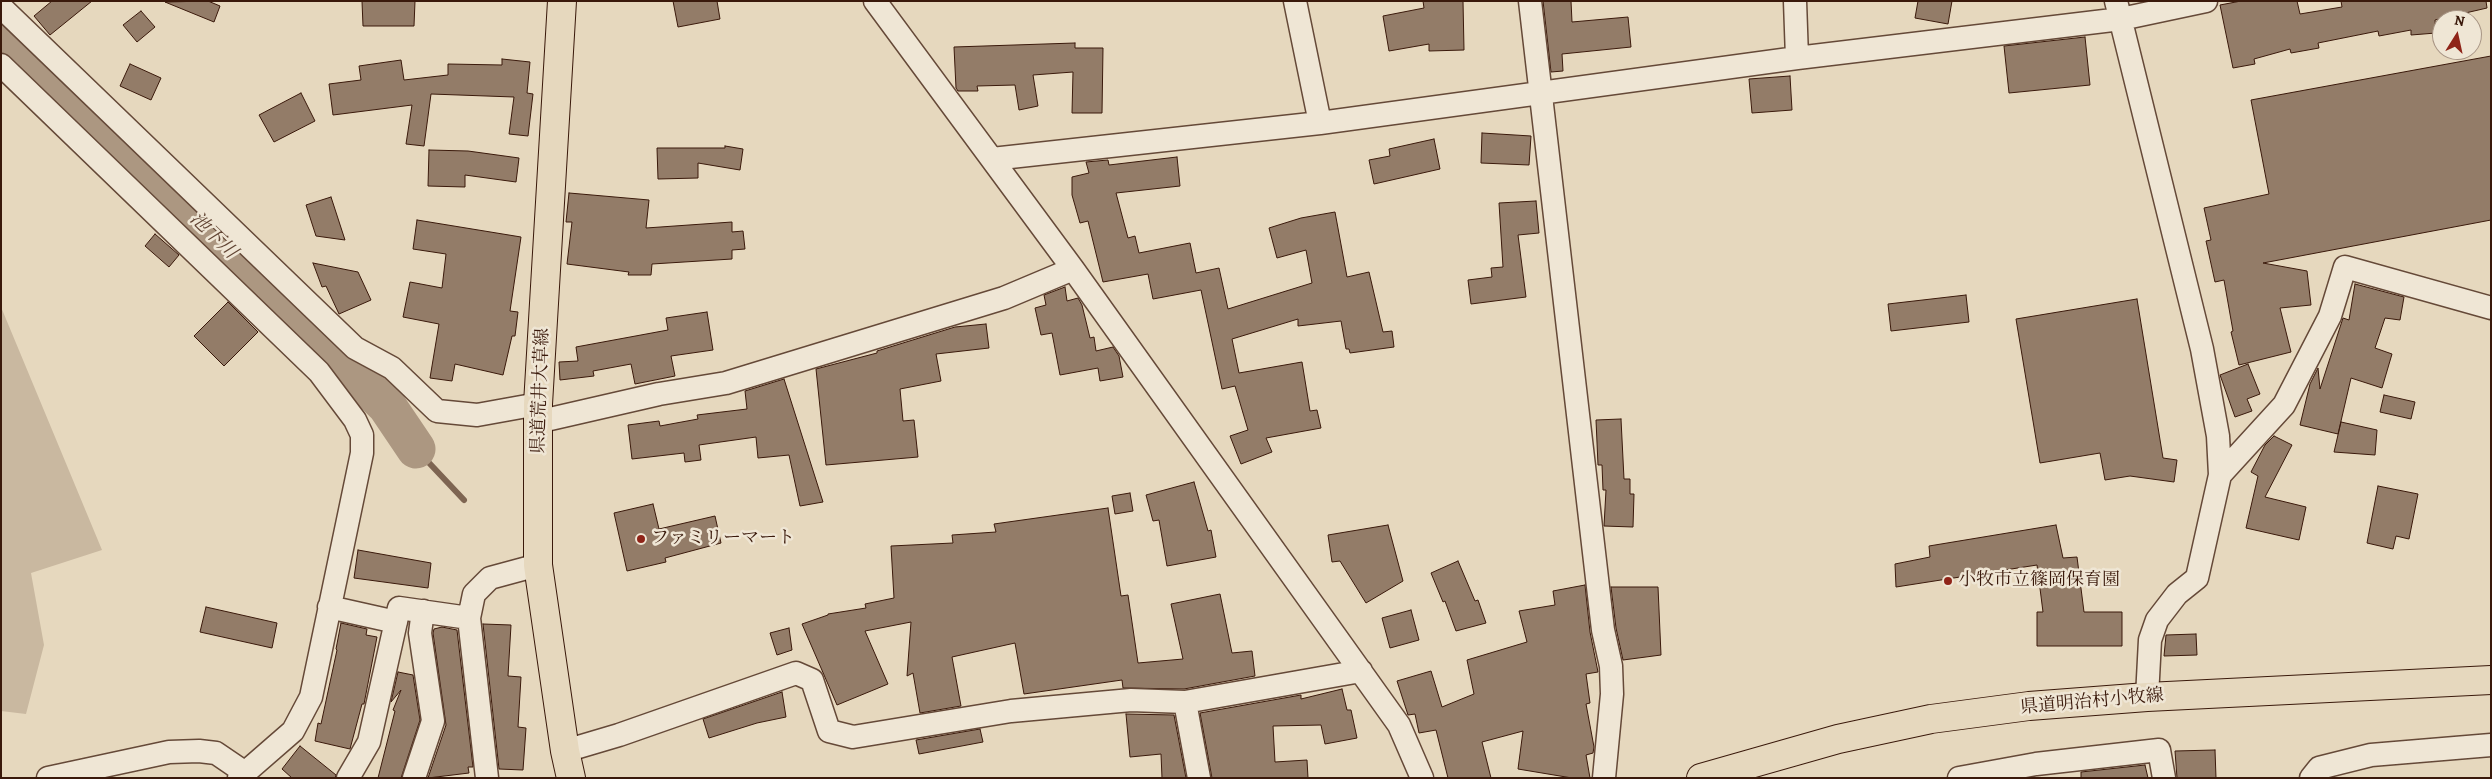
<!DOCTYPE html>
<html>
<head>
<meta charset="utf-8">
<style>
	body { margin:0 }
	#map { position:relative; width:2492px; height:779px; overflow:hidden; background:#e6d8be; font-family:Alegreya,serif }
	canvas { display:block }
	.frame { position:absolute; inset:0; border:2px solid #3a190b; pointer-events:none }
	.north { position:absolute; left:2432px; top:10px; width:50px; height:50px; box-sizing:border-box; background:#efe6d5; border:1px solid #a79484; border-radius:50%; rotate:10deg; font-size:14px; font-weight:700; line-height:20px; text-align:center; color:#3a190b }
	.north::after { content:''; display:block; margin:auto; width:18px; height:22px; background:#8f2418; clip-path:polygon(50% 0,100% 100%,50% 72%,0 100%) }
</style>
</head>
<body>
<div id="map">
<canvas width="2492" height="779"></canvas>
<div class="frame"></div>
<div class="north">N</div>
</div>
<script>
const ctx = document.querySelector('canvas').getContext('2d');
ctx.lineJoin = 'round';
function paint(path, color) {
  ctx.fillStyle = color;
  ctx.fill(path, 'evenodd');
}
function poly(rows) {
  const path = new Path2D();
  for (const r of rows) {
    path.moveTo(r[0], r[1]);
    for (let i = 2; i < r.length; i += 2) path.lineTo(r[i], r[i + 1]);
  }
  return path;
}
function strokePath(path, color, width, dash) {
  ctx.strokeStyle = color;
  ctx.lineWidth = width;
  ctx.lineCap = dash ? 'butt' : 'round';
  ctx.setLineDash(dash || []);
  ctx.stroke(path);
}
function label(font, color, halo, rows, align = 'center') {
  ctx.font = font + ' Alegreya,"Noto Serif JP",serif';
  ctx.lineWidth = 5;
  ctx.setLineDash([]);
  ctx.textBaseline = 'middle';
  ctx.strokeStyle = halo;
  ctx.fillStyle = color;
  for (const [text, x, y, turn = 0] of rows) {
    ctx.save();
    ctx.translate(x, y);
    ctx.rotate((+turn || 0) * Math.PI / 180);
    ctx.textAlign = isNaN(turn) ? turn : align;
    if (halo) ctx.strokeText(text, 0, 0);
    ctx.fillText(text, 0, 0);
    ctx.restore();
  }
}
paint(poly([
	[1,307,102,550,31,573,44,645,26,714,1,711]
]), '#c9b8a0');
strokePath(poly([
	[416,449,464,500]
]), '#7e6552', 6);
strokePath(poly([
	[1,31,387,406,416,449]
]), '#ac9781', 39);
const building = poly([
	[52,1,92,1,50,35,34,16,52,1],
	[208,1,220,6,214,22,165,2,208,1],
	[362,1,415,1,414,26,363,26,362,1],
	[673,1,717,1,720,19,678,27,673,1],
	[1423,1,1463,1,1464,50,1429,51,1429,44,1389,51,1383,16,1424,8,1423,1],
	[1543,1,1571,1,1572,22,1628,17,1631,47,1562,54,1563,71,1551,72,1543,1],
	[1918,1,1952,1,1948,24,1915,18,1918,1],
	[2241,1,2297,1,2300,14,2342,7,2341,1,2486,1,2487,8,2435,20,2436,33,2411,35,2411,30,2379,36,2378,31,2318,43,2319,48,2291,53,2290,49,2254,59,2255,64,2233,68,2220,5,2241,1],
	[141,11,155,27,137,42,123,25,141,11],
	[2085,37,2090,85,2009,93,2004,46,2085,37],
	[1075,43,1075,48,1103,48,1102,113,1072,113,1073,72,1033,75,1038,106,1019,110,1015,85,977,86,978,91,958,91,956,88,954,47,1075,43],
	[2491,56,2491,220,2263,263,2307,271,2311,305,2280,308,2291,352,2239,365,2231,332,2233,331,2224,280,2215,282,2206,241,2211,240,2204,208,2269,194,2251,100,2491,56],
	[502,59,530,62,527,93,533,94,528,136,509,134,514,97,431,94,424,146,406,144,412,105,333,115,329,84,361,80,359,66,401,60,404,80,448,75,448,64,502,65,502,59],
	[130,64,161,78,151,100,120,86,130,64],
	[1790,76,1792,110,1752,113,1749,79,1790,76],
	[301,93,315,121,274,142,259,115,301,93],
	[1482,133,1531,136,1529,165,1481,163,1482,133],
	[1434,139,1440,169,1374,184,1369,160,1390,156,1389,149,1434,139],
	[725,146,743,149,740,170,698,163,698,178,658,179,657,148,725,148,725,146],
	[429,150,468,151,519,158,516,182,465,175,465,187,428,186,429,150],
	[1177,157,1180,186,1116,193,1128,238,1135,236,1139,253,1190,243,1196,273,1219,268,1228,309,1312,283,1306,250,1277,258,1269,228,1301,218,1335,212,1347,277,1369,272,1383,332,1392,331,1394,347,1350,353,1349,349,1346,349,1341,321,1298,326,1298,319,1232,339,1239,373,1302,362,1310,411,1317,410,1321,428,1266,438,1272,452,1241,464,1230,436,1248,430,1235,386,1222,389,1201,290,1153,299,1148,274,1103,282,1088,221,1080,223,1072,195,1072,177,1089,173,1086,162,1108,160,1109,165,1177,157],
	[569,193,649,200,646,228,732,222,732,232,743,231,745,249,732,250,732,259,652,264,651,275,628,275,629,272,567,264,572,222,566,222,569,193],
	[331,197,345,240,316,236,306,205,331,197],
	[1536,201,1539,233,1518,235,1526,297,1471,304,1468,280,1492,277,1491,268,1503,267,1499,203,1536,201],
	[417,220,521,237,510,311,518,312,515,336,512,336,503,375,455,364,452,381,430,378,439,324,403,317,410,282,442,288,446,254,413,249,417,220],
	[155,234,179,255,169,267,145,246,155,234],
	[313,263,358,272,371,300,339,314,326,286,322,287,313,263],
	[2355,284,2404,297,2400,320,2385,318,2375,348,2392,354,2382,388,2351,378,2338,434,2300,425,2310,384,2318,368,2320,389,2343,318,2349,320,2355,284],
	[1065,287,1067,301,1078,298,1082,305,1090,338,1094,337,1096,351,1113,347,1119,356,1123,377,1100,381,1098,368,1060,375,1052,333,1041,335,1035,308,1046,305,1044,295,1065,287],
	[1966,295,1969,322,1891,331,1888,304,1966,295],
	[2137,299,2163,458,2177,460,2174,482,2130,476,2105,480,2100,453,2040,463,2016,319,2137,299],
	[228,302,258,332,224,366,194,336,228,302],
	[707,312,713,350,671,356,675,376,635,384,631,364,593,371,594,376,560,380,559,362,578,361,576,347,668,330,666,318,707,312],
	[986,324,989,348,936,354,941,381,900,389,903,421,914,420,918,457,826,465,816,369,877,353,877,351,955,327,986,324],
	[2248,364,2260,394,2247,399,2252,411,2235,417,2220,375,2248,364],
	[784,379,823,502,800,506,789,455,758,458,756,437,699,445,701,460,685,462,684,453,632,459,628,425,659,421,660,426,698,419,697,415,747,409,745,391,784,379],
	[2384,395,2415,402,2411,419,2380,412,2384,395],
	[1621,419,1624,479,1630,479,1630,494,1634,494,1633,527,1604,526,1606,490,1603,490,1602,465,1598,465,1596,420,1621,419],
	[2341,422,2377,430,2375,455,2334,452,2341,422],
	[2274,436,2292,445,2265,497,2306,507,2299,540,2246,528,2258,476,2251,472,2265,445,2274,436],
	[1194,482,1208,531,1211,530,1216,557,1167,566,1159,520,1153,521,1146,495,1194,482],
	[2378,486,2418,494,2409,539,2396,536,2393,549,2367,543,2378,486],
	[1130,493,1133,511,1115,514,1112,496,1130,493],
	[653,504,659,529,715,516,721,543,665,558,666,562,627,571,614,513,653,504],
	[1108,508,1121,596,1128,595,1138,663,1183,659,1171,604,1220,594,1232,653,1252,651,1255,676,1184,689,1123,688,1122,680,1024,694,1015,643,952,657,961,706,920,713,913,673,907,676,911,622,865,631,888,684,837,705,802,624,828,615,828,614,866,608,865,604,894,598,891,546,953,543,952,535,996,532,994,524,1108,508],
	[1388,525,1403,581,1366,603,1340,561,1332,562,1328,535,1388,525],
	[2056,525,2063,558,2077,557,2084,612,2122,612,2122,646,2037,646,2037,612,2043,612,2037,565,1896,587,1895,564,1930,557,1929,546,2056,525],
	[358,550,431,563,428,588,354,578,358,550],
	[1458,561,1475,601,1478,600,1486,623,1456,631,1445,601,1443,602,1431,573,1458,561],
	[1585,585,1590,632,1598,672,1586,674,1590,703,1586,704,1594,747,1593,753,1586,755,1590,778,1572,778,1518,769,1523,731,1482,742,1491,778,1448,778,1436,730,1419,733,1415,714,1408,715,1397,681,1431,671,1442,707,1474,694,1467,660,1527,642,1519,611,1555,605,1553,591,1585,585],
	[1611,587,1658,587,1661,655,1623,660,1616,628,1611,587],
	[206,607,277,623,272,648,200,632,206,607],
	[1411,610,1419,640,1390,648,1382,618,1411,610],
	[341,623,367,629,366,635,377,637,364,704,362,704,350,749,315,741,318,723,321,724,337,650,336,649,341,623],
	[483,624,511,625,508,676,521,677,518,727,526,728,523,770,499,769,483,624],
	[442,627,457,630,473,767,468,767,469,773,428,778,446,725,433,633,434,629,442,627],
	[789,628,792,650,777,655,770,633,789,628],
	[2196,634,2197,655,2164,656,2166,635,2196,634],
	[398,672,413,675,420,720,401,778,378,778,395,711,393,710,401,690,391,702,398,672],
	[1342,689,1347,710,1351,710,1357,738,1325,744,1321,725,1273,726,1275,762,1307,760,1308,778,1212,778,1200,713,1301,695,1301,699,1342,689],
	[782,692,786,717,757,723,709,738,703,719,782,692],
	[1126,714,1174,715,1186,778,1162,778,1161,754,1130,757,1126,714],
	[980,729,983,742,919,754,916,740,980,729],
	[300,746,336,775,335,778,292,778,282,769,300,746],
	[2215,750,2216,778,2177,778,2175,751,2215,750],
	[2145,765,2148,778,2081,778,2081,772,2145,765]
]);
paint(building, '#937c68');
strokePath(building, '#3a190b', 1);
const minor = poly([
	[875,1,1073,269,1399,725,1422,778],
	[1295,1,1320,123],
	[1530,1,1603,630,1611,666,1612,694,1604,778],
	[1795,1,1797,58],
	[2116,1,2202,349,2218,436,2220,475,2197,578,2177,594,2157,620,2150,640,2147,697],
	[1,7,355,348,392,368,437,411,477,415,538,404],
	[1,65,319,372,355,420,362,435,362,453,311,697,293,731,239,778],
	[992,159,1320,123,1797,58,2121,19,2206,1],
	[537,422,659,394,726,383,1004,298,1073,269],
	[2220,475,2284,405,2330,316,2345,267,2491,308],
	[329,607,396,622],
	[1185,702,1199,778],
	[565,751,619,735,796,673,812,680,829,731,853,737,1011,711,1131,700,1185,702,1361,671],
	[48,778,169,752,199,751,216,753,244,772],
	[348,778,369,742,399,608,469,618],
	[414,778,433,721,420,633,423,611],
	[487,778,469,618,474,594,490,578,538,565],
	[1959,778,2036,764,2159,750,2164,778],
	[2311,778,2319,768,2371,755,2491,745]
]);
const major = poly([
	[562,1,538,404,538,565,565,751,571,778],
	[1701,778,1838,739,1931,719,2029,706,2147,697,2491,680]
]);
strokePath(minor, '#654938', 25);
strokePath(major, '#3a190b', 30);
strokePath(minor, '#efe6d5', 22);
strokePath(major, '#e6d8be', 28);
for (const [x, y, r, color] of [
	[641,539,5,"#8f2418"],
	[1948,581,5,"#8f2418"]
]) {
  const dot = new Path2D();
  dot.arc(x, y, r, 0, 2 * Math.PI);
  ctx.fillStyle = color;
  ctx.fill(dot);
  strokePath(dot, '#efe6d5', 2);
}
label('18px', '#3a190b', '#efe6d5', [
	["県道荒井大草線",541,391,-88],
	["県道明治村小牧線",2092,702,-5]
]);
label('18px', '#3a190b', '#efe6d5', [
	["ファミリーマート",651,539],
	["小牧市立篠岡保育園",1958,581]
], 'left');
label('italic 19px', '#624534', '#efe6d5', [
	["池下川",213,236,44]
]);
</script>
</body>
</html>
